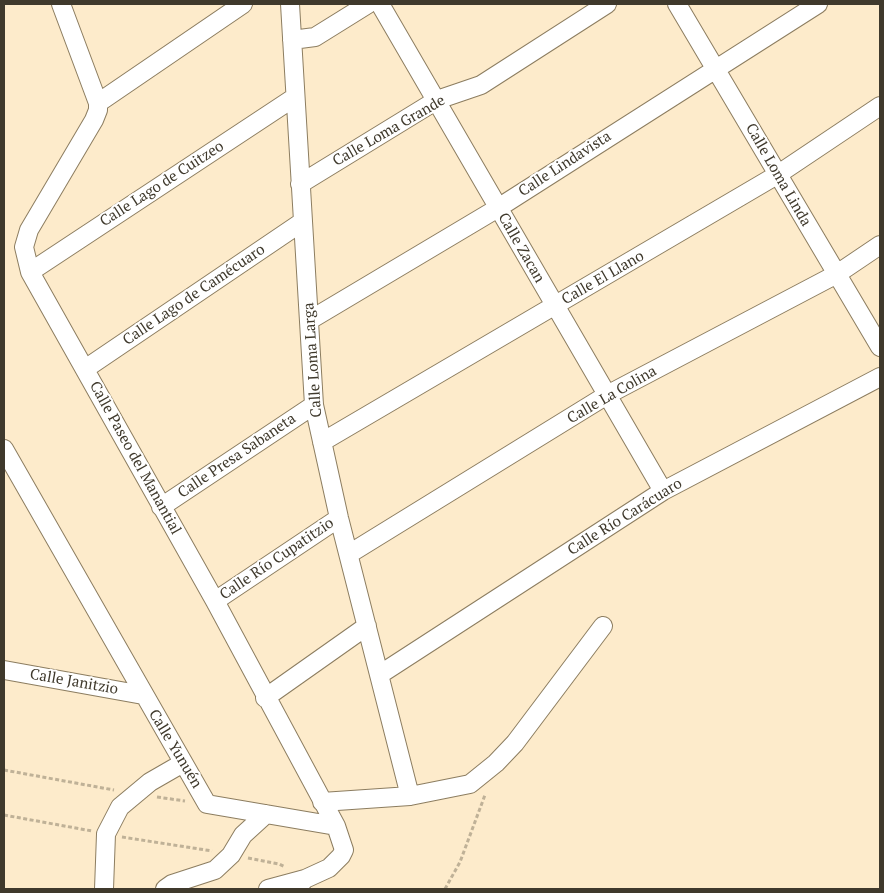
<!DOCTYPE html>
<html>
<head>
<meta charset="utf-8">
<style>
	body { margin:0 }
	#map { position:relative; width:884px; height:893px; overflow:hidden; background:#fdebcb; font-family:"PT Serif",serif }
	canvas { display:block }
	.frame { position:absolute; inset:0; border:5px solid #3f392c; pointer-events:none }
</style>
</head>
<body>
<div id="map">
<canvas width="884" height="893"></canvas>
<div class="frame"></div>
</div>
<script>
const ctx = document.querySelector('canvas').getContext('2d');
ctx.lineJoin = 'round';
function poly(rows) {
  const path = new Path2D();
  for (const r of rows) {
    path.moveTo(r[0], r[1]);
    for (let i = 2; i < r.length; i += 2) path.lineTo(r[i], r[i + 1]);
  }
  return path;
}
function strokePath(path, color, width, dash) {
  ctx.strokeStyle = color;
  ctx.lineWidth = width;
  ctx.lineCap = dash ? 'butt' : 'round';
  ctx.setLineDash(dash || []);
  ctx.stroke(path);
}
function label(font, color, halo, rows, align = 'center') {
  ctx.font = font + ' "PT Serif",serif';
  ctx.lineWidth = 4;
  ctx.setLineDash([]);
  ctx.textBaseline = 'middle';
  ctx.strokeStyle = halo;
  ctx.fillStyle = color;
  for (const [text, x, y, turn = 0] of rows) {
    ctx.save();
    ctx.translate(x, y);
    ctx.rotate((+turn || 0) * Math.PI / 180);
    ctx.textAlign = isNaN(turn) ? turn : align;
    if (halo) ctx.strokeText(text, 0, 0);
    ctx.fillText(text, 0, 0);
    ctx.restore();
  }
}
const minor = poly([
	[61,4,98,103,98,110,94,120,29,230,24,247,30,272,215,601,336,826,344,850,341,856,329,868,305,879,296,889],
	[290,4,314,405,339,518,410,796],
	[380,4,663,491],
	[677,4,880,347],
	[292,40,315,37,368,4],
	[98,103,243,4],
	[300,184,437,100,481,85,607,4],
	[30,272,295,97],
	[310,320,498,208,818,4],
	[85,369,302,222],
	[322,442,777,175,880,106],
	[4,449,207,804,336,826],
	[161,507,314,405],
	[349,554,607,395,837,274,880,245],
	[215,601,339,518],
	[4,670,143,695],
	[379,675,663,491,880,377],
	[265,698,367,626],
	[322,802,410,796,470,784,496,763,515,743,603,626],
	[104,889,106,834,120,807,150,782,183,763],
	[165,889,172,884,215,870,231,855,243,835,266,814],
	[268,889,305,879]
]);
strokePath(minor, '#8c7d60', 20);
strokePath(poly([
	[4,770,114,790],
	[157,797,185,801],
	[4,815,92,831],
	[122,837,212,851],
	[248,858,279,864,285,867],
	[445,889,460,862,485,795]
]), '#bfb197', 3, [4, 2.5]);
strokePath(minor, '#fff', 18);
label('15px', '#3f392c', '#fff', [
	["Calle Loma Grande",389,131,-30],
	["Calle Lindavista",565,164,-33],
	["Calle Loma Linda",778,175,60],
	["Calle Lago de Cuitzeo",162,184,-33],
	["Calle Zacan",521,248,60],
	["Calle El Llano",603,278,-30],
	["Calle Lago de Camécuaro",194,295,-34],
	["Calle Loma Larga",313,360,-94],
	["Calle La Colina",612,395,-30],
	["Calle Presa Sabaneta",237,456,-34],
	["Calle Paseo del Manantial",135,458,61],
	["Calle Río Carácuaro",625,517,-32],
	["Calle Río Cupatitzio",277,559,-34],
	["Calle Janitzio",74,682,10],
	["Calle Yunuén",175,749,59]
]);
</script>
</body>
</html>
